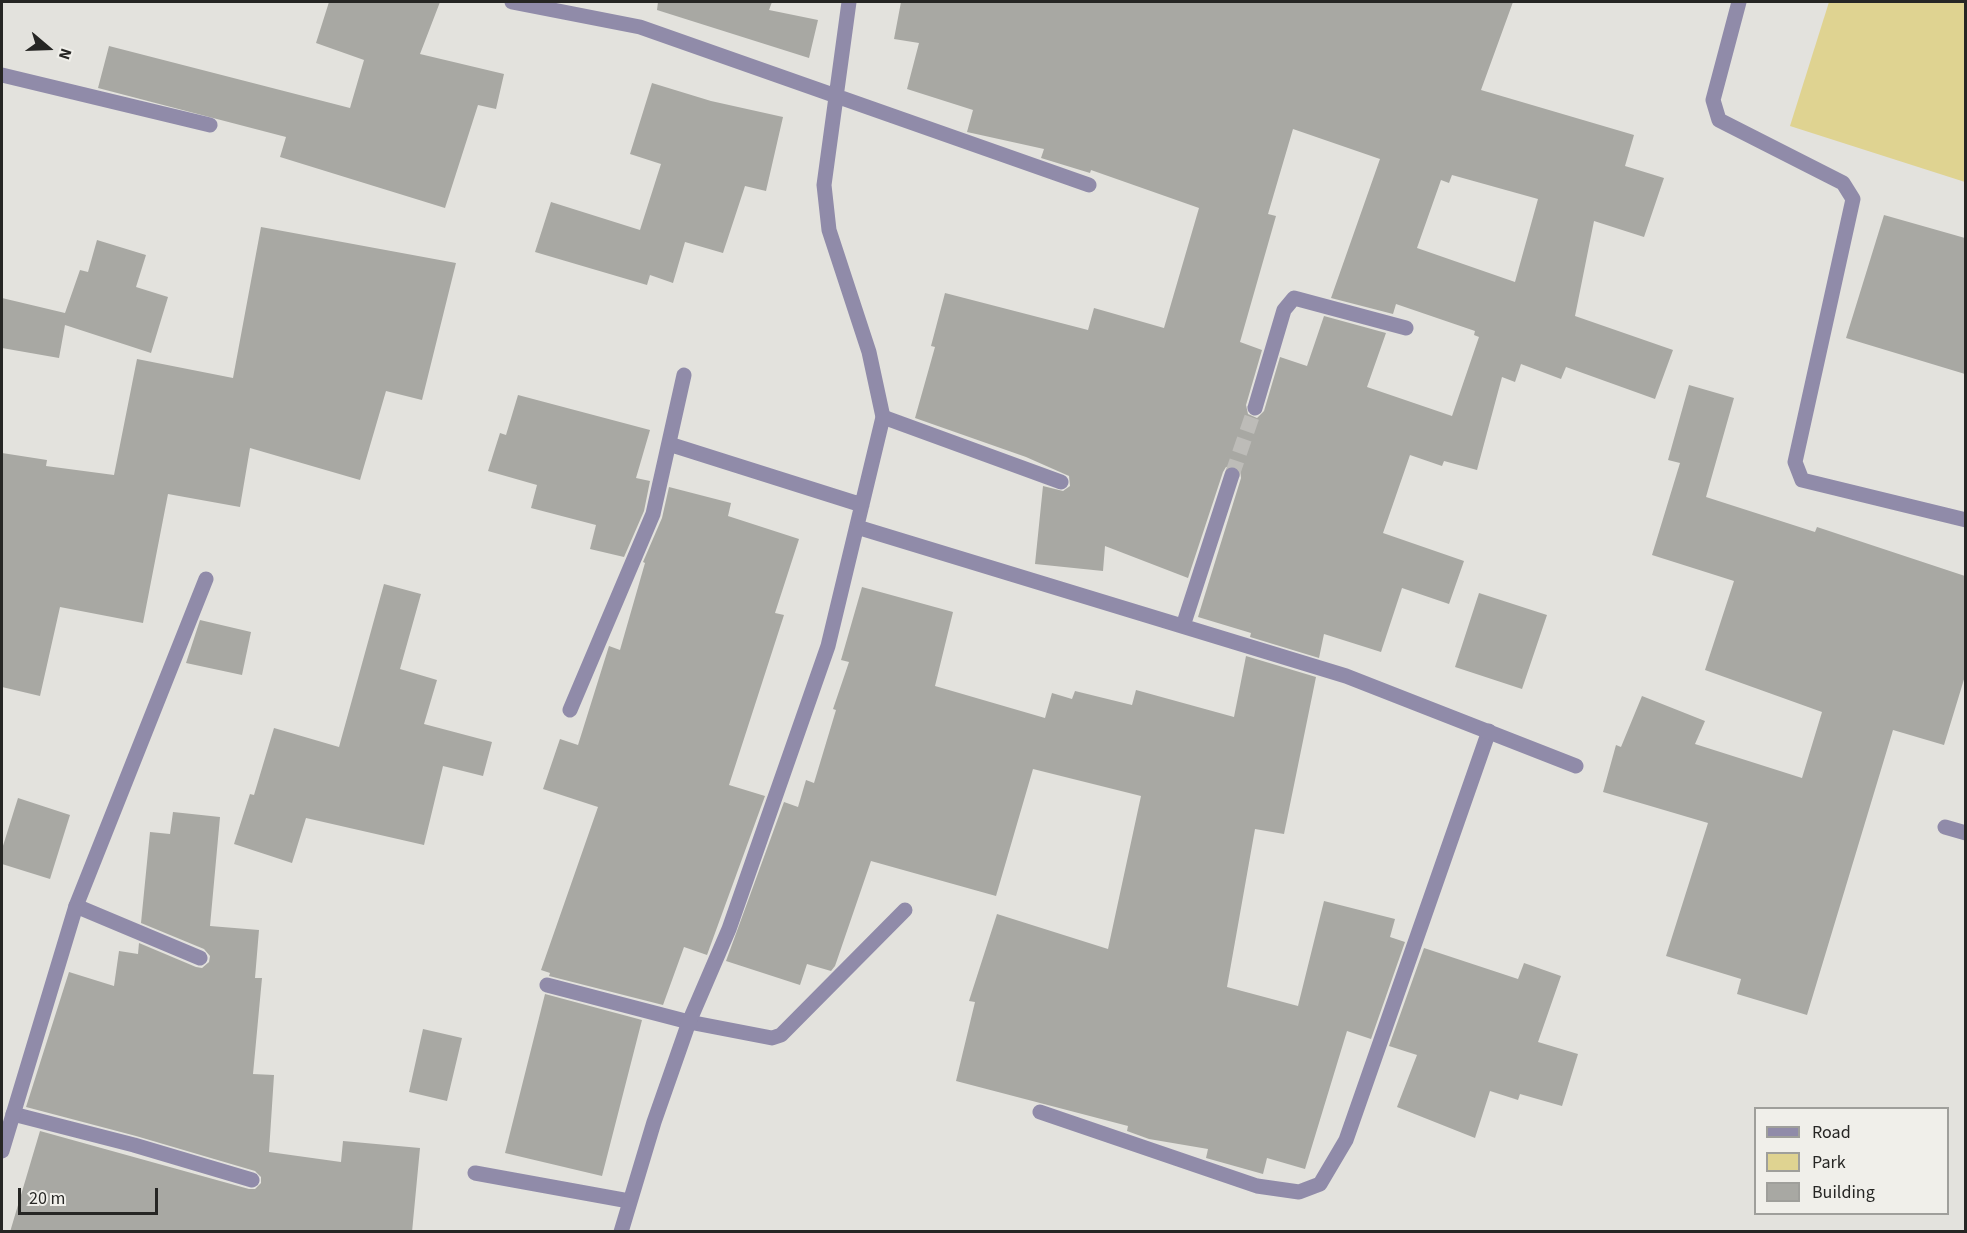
<!DOCTYPE html>
<html>
<head>
<meta charset="utf-8">
<style>
	body { margin:0 }
	#map { position:relative; width:1967px; height:1233px; overflow:hidden; background:#e3e2dd; font-family:"Source Sans 3",sans-serif }
	canvas { display:block }
	.frame { position:absolute; inset:0; border:3px solid #262624; pointer-events:none }
	.legend { position:absolute; left:1754px; top:1107px; width:195px; height:108px; box-sizing:border-box; background:#f0efea; border:2px solid #9f9f9b; margin:0; padding:8px 10px; list-style:none; font-size:18px; color:#262624 }
	.legend li { display:flex; align-items:center; gap:12px; height:30px }
	.legend b { width:30px; border:2px solid #9f9f9b }
	.north { position:absolute; left:18px; top:18px; width:60px; height:60px; -webkit-text-stroke:4px #f0efea; paint-order:stroke; rotate:109deg; font-size:16px; font-weight:700; line-height:24px; text-align:center; color:#262624 }
	.north::after { content:''; display:block; margin:auto; width:21px; height:27px; background:#262624; clip-path:polygon(50% 0,100% 100%,50% 72%,0 100%) }
	.scale { position:absolute; left:18px; top:1188px; width:140px; height:27px; box-sizing:border-box; border:3px solid #262624; border-top:0; padding-left:8px; font-size:18px; line-height:21px; white-space:nowrap; color:#262624; -webkit-text-stroke:4px #f0efea; paint-order:stroke }
</style>
</head>
<body>
<div id="map">
<canvas width="1967" height="1233"></canvas>
<div class="frame"></div>
<ul class="legend">
<li><b style="height:8px;background:#908ba9"></b>Road</li>
<li><b style="height:16px;background:#dfd391"></b>Park</li>
<li><b style="height:16px;background:#a8a8a3"></b>Building</li>
</ul>
<div class="north">N</div>
<div class="scale">20 m</div>
</div>
<script>
const ctx = document.querySelector('canvas').getContext('2d');
ctx.lineJoin = 'round';
function paint(path, color) {
  ctx.fillStyle = color;
  ctx.fill(path, 'evenodd');
}
function poly(rows) {
  const path = new Path2D();
  for (const r of rows) {
    path.moveTo(r[0], r[1]);
    for (let i = 2; i < r.length; i += 2) path.lineTo(r[i], r[i + 1]);
  }
  return path;
}
function strokePath(path, color, width, dash) {
  ctx.strokeStyle = color;
  ctx.lineWidth = width;
  ctx.lineCap = dash ? 'butt' : 'round';
  ctx.setLineDash(dash || []);
  ctx.stroke(path);
}
paint(poly([
	[1829,2,1965,2,1965,182,1790,126]
]), '#dfd391');
paint(poly([
	[329,2,440,2,420,54,504,74,496,109,478,105,445,208,280,157,286,137,98,88,109,46,350,108,364,60,316,43],
	[658,2,772,2,769,10,818,20,809,58,657,10],
	[901,2,1513,2,1481,90,1634,135,1625,166,1664,178,1644,237,1594,221,1575,316,1673,350,1655,399,1566,367,1561,379,1521,364,1515,382,1502,377,1477,470,1444,461,1442,466,1410,455,1383,533,1464,561,1449,604,1402,588,1381,652,1324,634,1319,658,1250,637,1251,633,1198,617,1241,478,1240,469,1234,466,1226,467,1223,472,1188,578,1105,546,1103,571,1035,564,1043,486,1063,491,1070,486,1069,476,1026,457,915,418,935,347,931,346,945,293,1088,330,1094,308,1164,328,1199,208,1091,170,1090,173,1041,158,1044,149,967,132,973,110,907,89,919,43,894,39],
	[1293,129,1380,159,1331,298,1393,314,1396,304,1475,331,1474,335,1479,337,1452,416,1367,387,1386,333,1324,316,1307,366,1280,357,1264,411,1257,418,1248,414,1246,405,1262,350,1240,342,1276,216,1268,214],
	[1452,175,1538,199,1515,282,1417,248,1441,180,1449,183],
	[652,83,711,101,783,117,766,191,745,186,723,253,685,242,673,283,650,275,647,285,535,252,551,202,640,230,661,164,630,154],
	[1884,215,1965,238,1965,374,1846,338],
	[261,227,456,263,422,400,386,391,360,480,250,448,240,507,168,494,143,623,60,607,40,696,2,687,2,453,47,460,46,466,114,475,137,359,233,378],
	[97,240,146,255,136,287,168,297,151,353,65,325,59,358,2,348,2,298,65,313,80,270,88,272],
	[1689,385,1734,398,1706,497,1815,532,1817,527,1965,576,1965,676,1944,745,1893,730,1807,1015,1737,994,1741,979,1666,956,1708,823,1603,792,1616,745,1621,747,1642,696,1705,721,1695,744,1802,778,1822,712,1705,670,1734,581,1652,555,1680,463,1668,460],
	[518,395,650,430,636,478,650,481,644,511,624,557,590,549,596,525,531,508,537,485,488,471,500,433,506,435],
	[669,487,731,503,728,516,799,539,775,613,784,615,729,785,765,796,707,955,684,947,663,1005,549,976,550,973,541,970,598,807,543,789,560,739,578,745,609,646,620,650,645,563,643,562,662,518],
	[384,584,421,594,400,669,437,680,424,724,492,742,483,776,443,766,424,845,306,818,292,863,234,844,250,794,254,795,274,728,339,747],
	[862,587,953,612,935,686,1045,718,1052,693,1072,699,1075,691,1132,705,1136,690,1234,717,1246,656,1316,677,1284,834,1255,829,1227,987,1298,1006,1324,901,1395,919,1390,937,1405,942,1371,1039,1347,1031,1305,1169,1267,1158,1263,1174,1206,1158,1208,1149,1149,1139,1127,1131,1128,1126,956,1081,975,1002,969,1001,997,914,1108,949,1141,796,1033,769,996,896,871,861,835,966,831,971,807,964,800,985,726,961,784,802,798,807,806,780,814,783,836,710,833,709,849,662,841,660],
	[1479,593,1547,615,1522,689,1455,667],
	[200,620,251,632,242,675,186,663],
	[18,798,70,815,50,879,2,864,2,849],
	[173,812,220,817,210,926,259,930,255,978,262,978,253,1074,274,1075,269,1152,341,1162,343,1141,420,1148,412,1232,10,1232,40,1131,249,1189,255,1189,261,1183,261,1177,255,1171,136,1136,26,1107,69,972,114,986,119,951,138,954,139,943,196,967,202,968,209,962,210,956,204,949,141,923,150,832,170,834],
	[1424,948,1518,979,1524,963,1561,976,1538,1042,1578,1054,1562,1106,1520,1094,1518,1100,1490,1091,1475,1138,1397,1107,1417,1055,1389,1046],
	[545,994,642,1020,602,1176,505,1153],
	[423,1029,462,1038,447,1101,409,1092]
]), '#a8a8a3');
strokePath(poly([
	[1232,475,1255,408]
]), '#bdbcb8', 15, [15, 8]);
strokePath(poly([
	[883,417,1061,482],
	[1945,827,1966,833],
	[76,906,200,958],
	[547,985,689,1022,772,1038,781,1035,905,910],
	[1040,1112,1257,1186,1299,1192,1320,1184,1346,1140,1489,731],
	[13,1114,134,1145,252,1180],
	[475,1173,629,1201]
]), '#908ba9', 15);
strokePath(poly([
	[512,2,640,27,1089,185],
	[1739,2,1713,100,1719,120,1843,183,1853,199,1795,462,1802,480,1966,520],
	[2,75,210,125],
	[1255,408,1284,310,1294,298,1406,328],
	[669,444,862,505],
	[857,527,1346,676,1576,766],
	[1183,626,1232,475],
	[570,710,653,514,684,375],
	[2,1151,76,906,206,579],
	[621,1232,654,1122,689,1022,729,929,828,646,883,417,869,352,829,230,824,185,849,2]
]), '#908ba9', 15);
</script>
</body>
</html>
